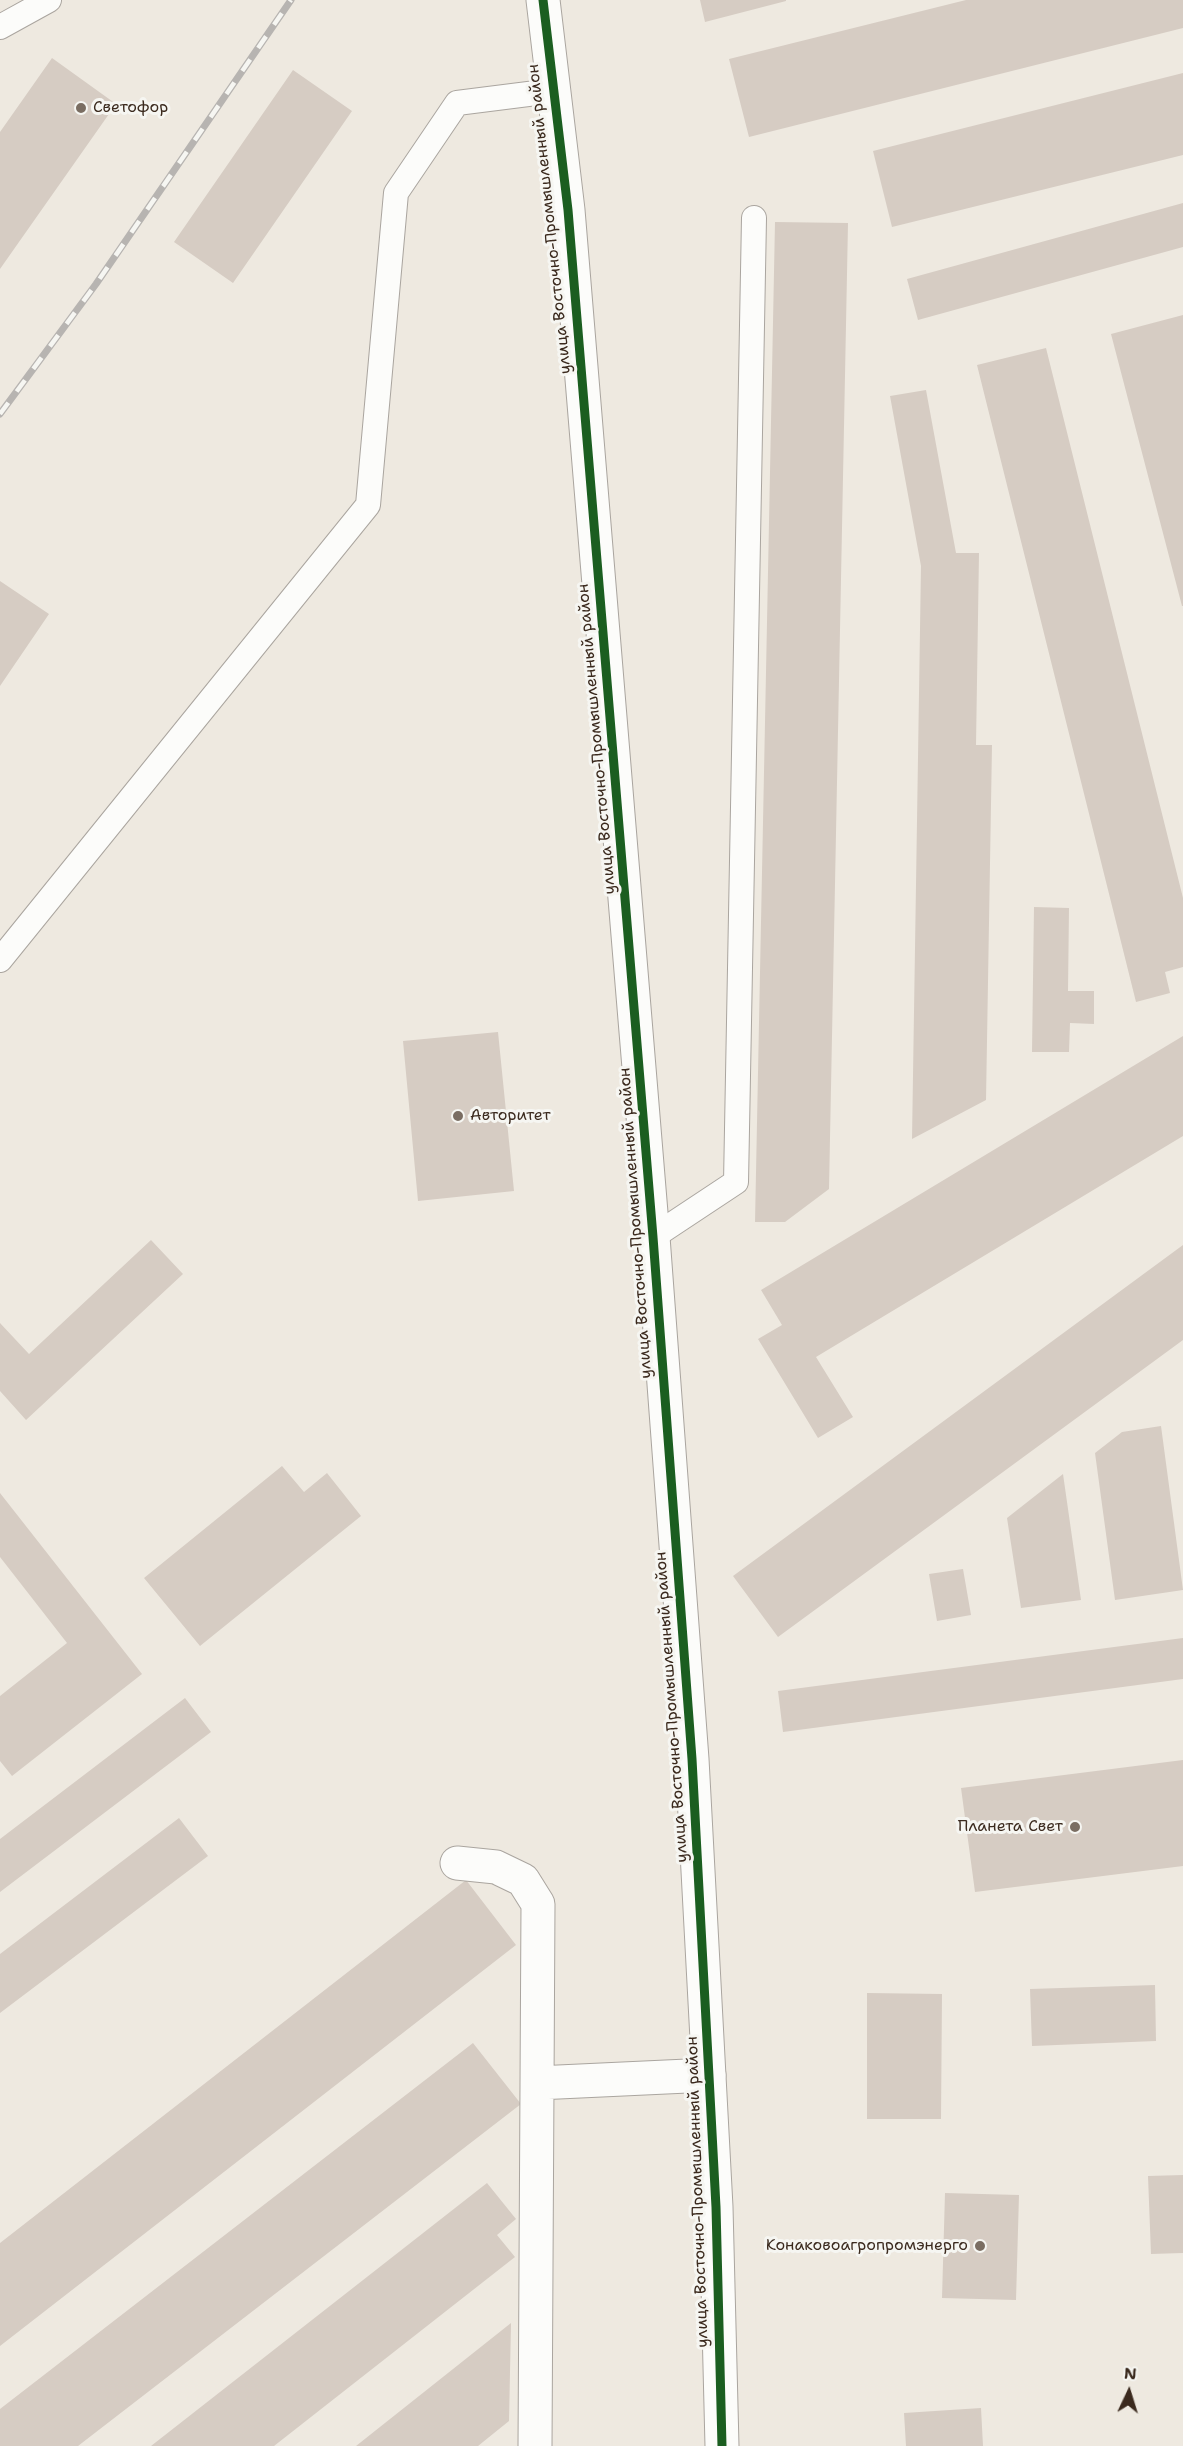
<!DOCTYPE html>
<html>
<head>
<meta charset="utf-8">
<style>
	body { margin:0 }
	#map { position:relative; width:1183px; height:2446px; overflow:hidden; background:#eee9e0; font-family:"Shantell Sans",sans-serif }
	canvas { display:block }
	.north { position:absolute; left:1099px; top:2362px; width:60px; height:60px; -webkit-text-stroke:4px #f6f6f2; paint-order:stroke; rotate:4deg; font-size:16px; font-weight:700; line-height:24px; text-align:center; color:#3b2a1e }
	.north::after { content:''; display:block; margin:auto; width:21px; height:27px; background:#3b2a1e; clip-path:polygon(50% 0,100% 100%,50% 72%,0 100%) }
</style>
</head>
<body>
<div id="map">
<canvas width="1183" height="2446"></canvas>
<div class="north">N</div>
</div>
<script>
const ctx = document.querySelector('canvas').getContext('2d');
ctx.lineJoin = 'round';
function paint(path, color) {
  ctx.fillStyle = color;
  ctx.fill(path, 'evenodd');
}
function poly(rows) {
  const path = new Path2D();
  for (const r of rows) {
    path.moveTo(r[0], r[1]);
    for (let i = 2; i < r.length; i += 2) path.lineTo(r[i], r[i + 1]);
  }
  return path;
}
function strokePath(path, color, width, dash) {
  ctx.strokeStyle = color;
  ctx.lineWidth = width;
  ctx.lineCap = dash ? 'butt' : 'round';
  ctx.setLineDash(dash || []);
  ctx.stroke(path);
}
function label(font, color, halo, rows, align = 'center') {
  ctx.font = font + ' "Shantell Sans",sans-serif';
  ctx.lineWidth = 6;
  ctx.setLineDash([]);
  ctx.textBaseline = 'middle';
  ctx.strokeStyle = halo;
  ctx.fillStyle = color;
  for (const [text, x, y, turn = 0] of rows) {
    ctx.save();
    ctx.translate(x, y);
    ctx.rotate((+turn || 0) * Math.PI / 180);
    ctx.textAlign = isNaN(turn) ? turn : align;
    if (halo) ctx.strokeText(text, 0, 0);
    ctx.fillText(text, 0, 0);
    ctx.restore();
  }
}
paint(poly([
	[700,0,786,0,786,1,705,22],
	[966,0,1183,0,1183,28,749,137,729,59],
	[52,58,116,104,0,269,0,132],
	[293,70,352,111,233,283,174,242],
	[1183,73,1183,155,892,227,873,151],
	[1183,203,1183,247,918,320,907,279],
	[775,222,848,223,829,1189,785,1222,755,1222],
	[1183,315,1183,606,1182,606,1111,334],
	[1046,348,1183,898,1183,967,1165,972,1170,993,1136,1002,977,365],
	[926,390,956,553,979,553,976,745,992,745,986,1100,912,1139,921,566,890,396],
	[0,581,49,614,0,686],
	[1034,907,1069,908,1068,991,1094,991,1094,1024,1070,1023,1069,1052,1032,1052],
	[498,1032,514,1191,418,1201,403,1041],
	[1183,1036,1183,1136,816,1357,853,1417,818,1438,758,1339,782,1325,761,1290],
	[151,1240,183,1274,26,1420,0,1391,0,1323,29,1354],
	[1183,1245,1183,1340,778,1637,733,1576],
	[1161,1426,1183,1590,1115,1600,1095,1453,1122,1432],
	[282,1466,304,1492,327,1473,361,1516,200,1646,144,1578],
	[1063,1474,1081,1600,1021,1608,1007,1518],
	[0,1493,142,1674,12,1776,0,1761,0,1696,67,1643,0,1557],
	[963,1569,971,1615,937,1621,929,1574],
	[1183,1638,1183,1679,783,1732,778,1691],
	[185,1698,211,1732,0,1892,0,1839],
	[1183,1760,1183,1866,975,1892,961,1788],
	[179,1818,208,1856,0,2013,0,1954],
	[466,1880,516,1945,0,2346,0,2243],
	[1155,1985,1156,2041,1032,2046,1030,1989],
	[867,1993,942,1994,941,2119,867,2119],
	[473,2043,521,2104,78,2446,0,2446,0,2409],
	[1183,2175,1183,2253,1151,2254,1148,2176],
	[487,2183,516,2219,497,2235,515,2257,274,2446,151,2446],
	[945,2193,1019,2195,1016,2300,942,2298],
	[511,2323,509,2421,478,2446,356,2446],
	[981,2408,983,2446,906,2446,904,2413]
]), '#d6ccc3');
const lane = poly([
	[0,27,49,0],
	[0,960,368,505,396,193,457,103,552,91],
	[653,1237,736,1182,754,218]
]);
const street = poly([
	[457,1863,496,1867,523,1880,538,1904,535,2446],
	[537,2083,709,2075]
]);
const secondary = poly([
	[543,0,568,210,653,1237,692,1759,716,2207,722,2446]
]);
strokePath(lane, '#aaa59f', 26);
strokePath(street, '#aaa59f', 35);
strokePath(secondary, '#aaa59f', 35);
strokePath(lane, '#fcfcfa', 24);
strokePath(street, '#fcfcfa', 33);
strokePath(secondary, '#fcfcfa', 33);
const rail = poly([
	[0,414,96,284,291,0]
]);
strokePath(rail, '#b7b4b1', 7);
strokePath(rail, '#f6f6f2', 4.5, [14]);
strokePath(poly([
	[543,0,568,210,653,1237,692,1759,716,2207,722,2446]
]), '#1b5e20', 9);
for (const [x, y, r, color] of [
	[81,108,6,"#7a6d62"],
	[458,1116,6,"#7a6d62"],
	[1075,1827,6,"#7a6d62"],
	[980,2246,6,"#7a6d62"]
]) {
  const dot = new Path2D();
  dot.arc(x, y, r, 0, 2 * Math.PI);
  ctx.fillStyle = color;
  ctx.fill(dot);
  strokePath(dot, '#f6f6f2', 2);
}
label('16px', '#3b2a1e', '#f6f6f2', [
	["Светофор",93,108],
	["Авторитет",470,1116],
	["Планета Свет",1063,1827,"right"],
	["Конаковоагропромэнерго",968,2246,"right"]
], 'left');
label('16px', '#3b2a1e', '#f6f6f2', [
	["улица Восточно-Промышленный район",550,219,-96],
	["улица Восточно-Промышленный район",597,739,-95],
	["улица Восточно-Промышленный район",636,1223,-94],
	["улица Восточно-Промышленный район",672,1707,-94],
	["улица Восточно-Промышленный район",698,2192,-92]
]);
</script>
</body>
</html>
